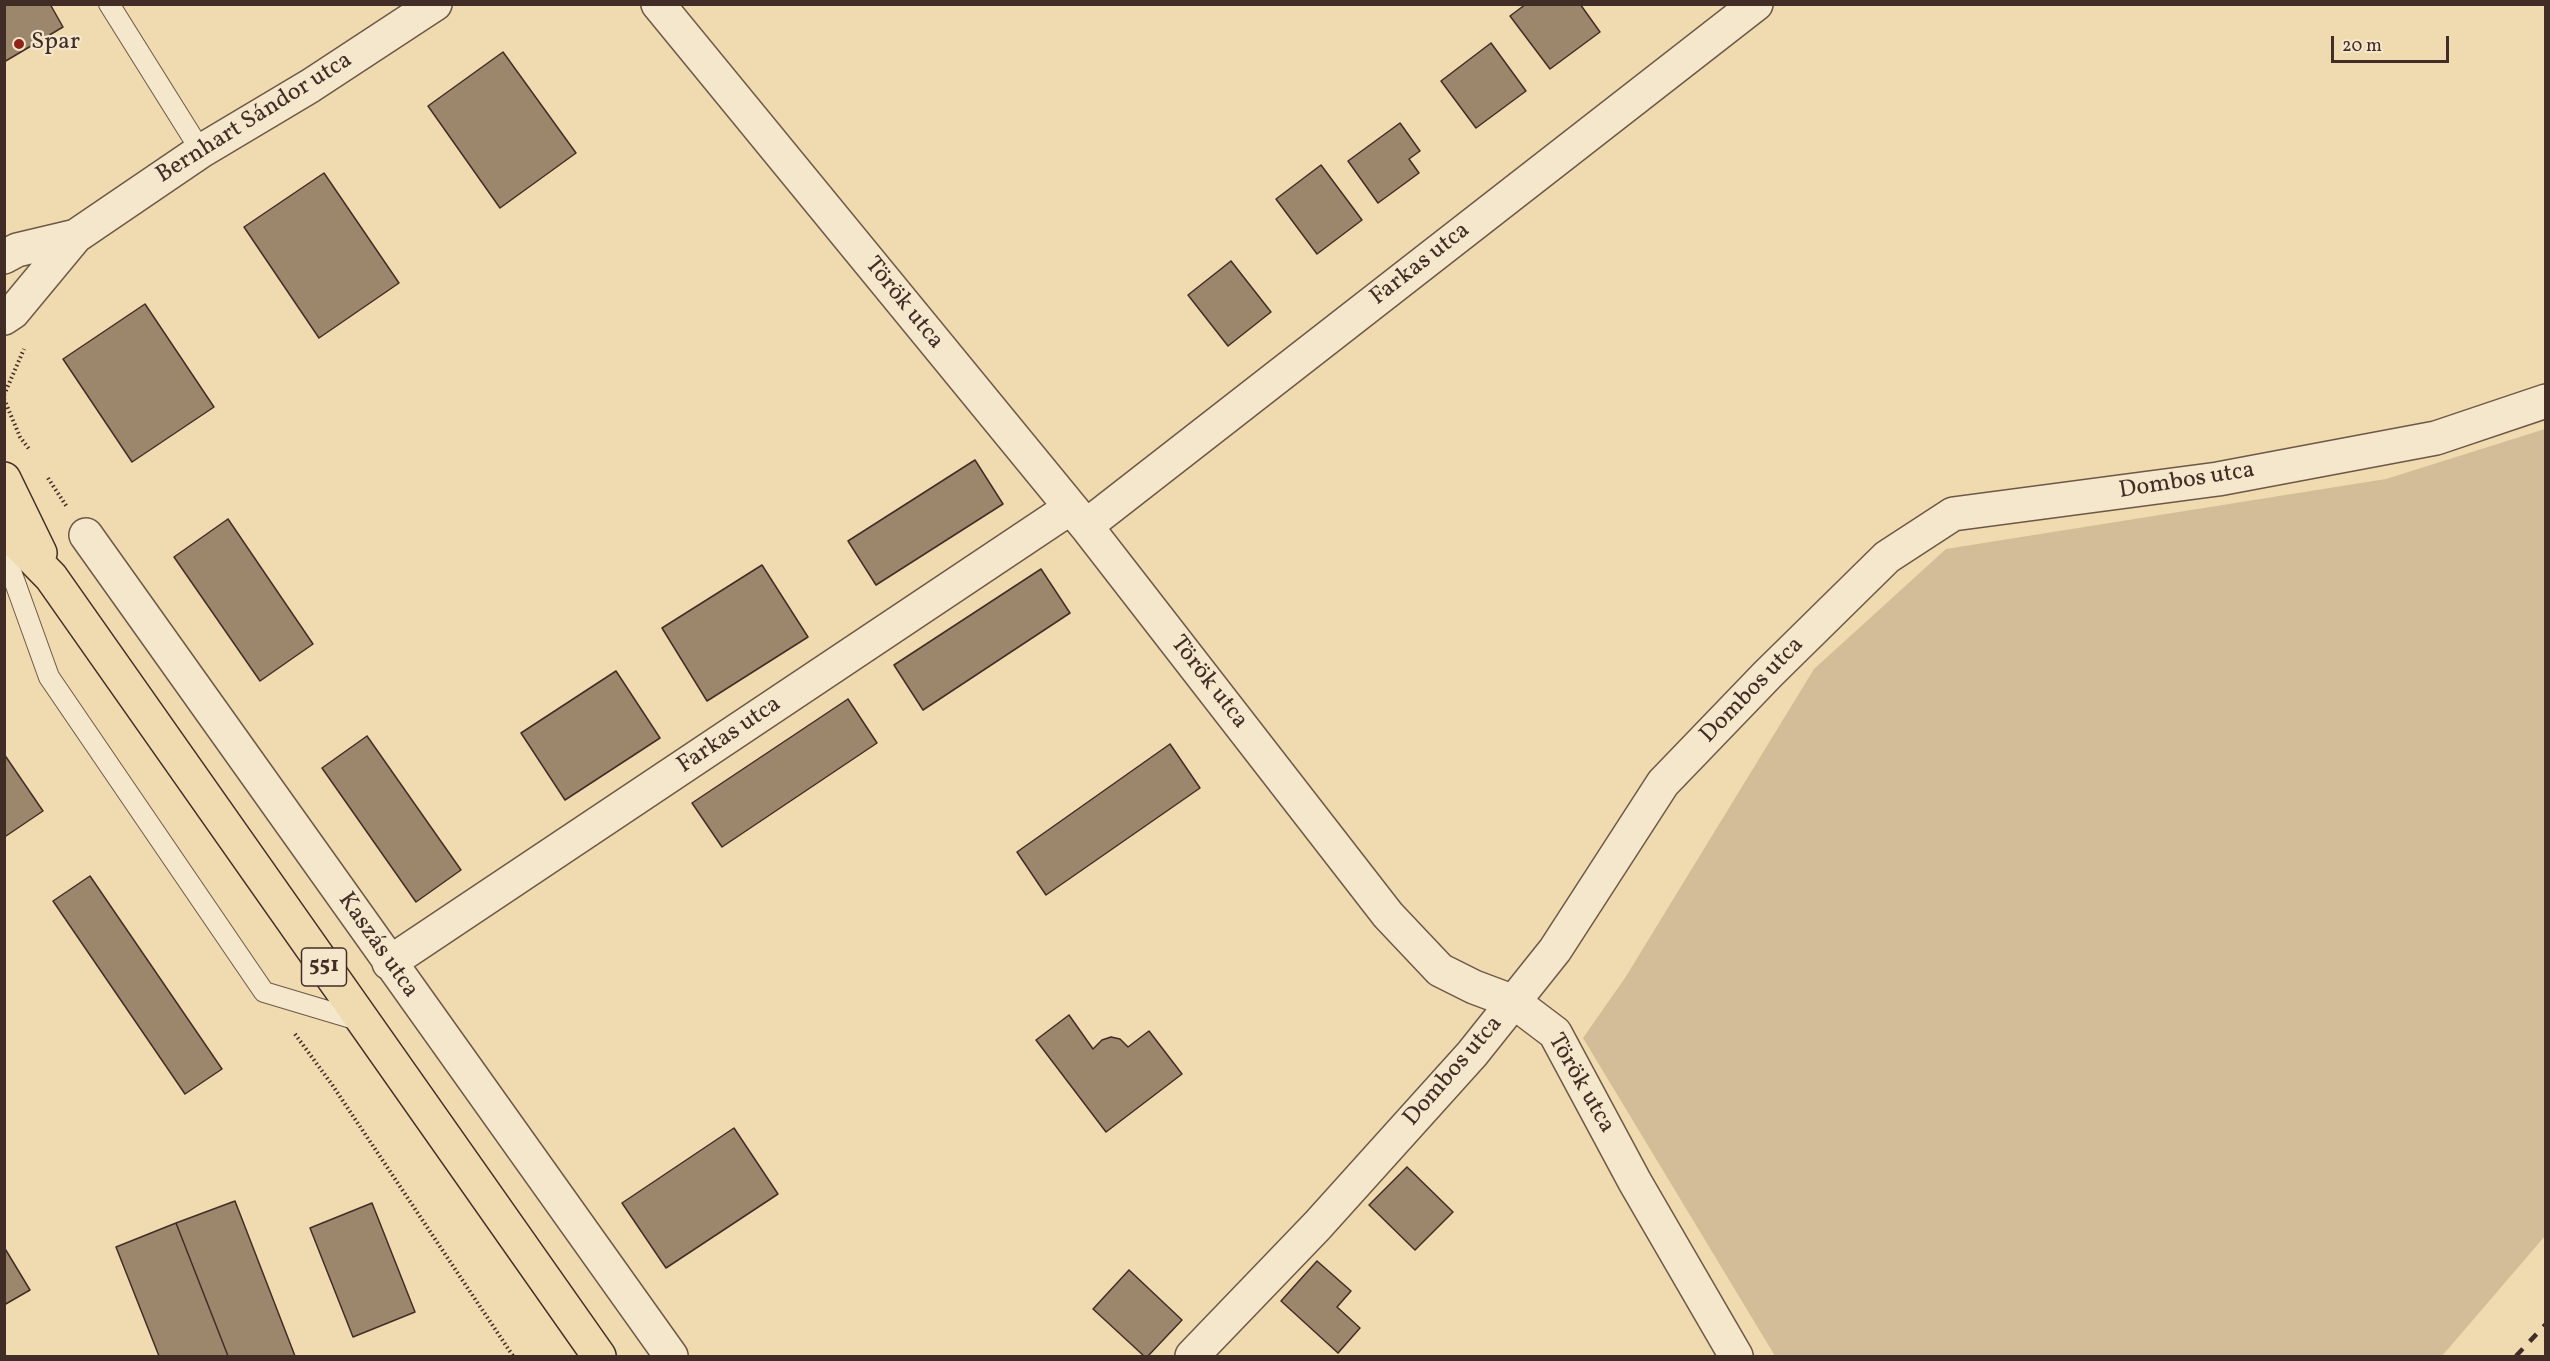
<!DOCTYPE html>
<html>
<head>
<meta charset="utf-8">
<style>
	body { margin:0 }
	#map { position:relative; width:2550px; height:1361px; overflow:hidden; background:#f0daaf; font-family:Vollkorn,serif }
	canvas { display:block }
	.frame { position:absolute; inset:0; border:6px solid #412d26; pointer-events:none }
	.scale { position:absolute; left:2331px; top:36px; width:118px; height:27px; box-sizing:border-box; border:3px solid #412d26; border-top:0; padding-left:8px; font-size:18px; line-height:21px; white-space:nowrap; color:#412d26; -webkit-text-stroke:4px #f5e7cb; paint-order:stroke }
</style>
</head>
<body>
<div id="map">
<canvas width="2550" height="1361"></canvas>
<div class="frame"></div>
<div class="scale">20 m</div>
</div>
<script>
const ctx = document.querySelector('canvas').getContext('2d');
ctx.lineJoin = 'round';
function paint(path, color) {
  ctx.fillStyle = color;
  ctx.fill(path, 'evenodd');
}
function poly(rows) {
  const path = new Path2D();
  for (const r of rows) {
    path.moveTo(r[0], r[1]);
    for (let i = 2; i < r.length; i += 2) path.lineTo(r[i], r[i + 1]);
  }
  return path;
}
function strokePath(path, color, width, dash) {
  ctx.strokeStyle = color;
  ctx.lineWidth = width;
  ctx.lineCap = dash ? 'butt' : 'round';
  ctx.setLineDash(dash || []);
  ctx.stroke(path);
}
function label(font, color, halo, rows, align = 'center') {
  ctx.font = font + ' Vollkorn,serif';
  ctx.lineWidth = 4.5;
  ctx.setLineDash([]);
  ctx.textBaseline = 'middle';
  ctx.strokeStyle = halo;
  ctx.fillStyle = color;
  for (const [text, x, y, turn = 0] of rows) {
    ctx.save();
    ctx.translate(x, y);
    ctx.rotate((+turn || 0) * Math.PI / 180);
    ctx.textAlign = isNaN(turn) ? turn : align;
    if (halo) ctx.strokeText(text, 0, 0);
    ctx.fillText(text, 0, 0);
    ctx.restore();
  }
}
paint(poly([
	[2545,429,2545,1236,2442,1356,1775,1356,1583,1038,1625,978,1814,669,1946,549,2386,479]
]), '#d2bd98');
const building = poly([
	[4,4,50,4,63,27,4,62,4,4],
	[1526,4,1580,4,1600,32,1550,69,1510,16,1526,4],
	[1491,43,1526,91,1476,128,1441,81,1491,43],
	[503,52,576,153,500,208,428,106,503,52],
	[1400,123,1420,151,1409,159,1419,173,1378,203,1348,161,1400,123],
	[1321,165,1362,220,1317,254,1276,199,1321,165],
	[324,173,399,283,319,338,244,227,324,173],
	[1231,261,1271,312,1228,346,1188,295,1231,261],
	[145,304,214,407,132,462,63,359,145,304],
	[975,460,1003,504,876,585,848,541,975,460],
	[228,519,313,644,260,681,174,557,228,519],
	[762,565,808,637,707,701,662,628,762,565],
	[1041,569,1070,613,923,710,894,665,1041,569],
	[616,671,660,738,565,800,521,733,616,671],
	[848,699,877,743,722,847,692,803,848,699],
	[367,736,461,870,416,902,322,768,367,736],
	[1170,744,1200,788,1046,895,1017,852,1170,744],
	[4,754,43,811,6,836,4,834,4,754],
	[90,876,222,1069,185,1094,53,901,90,876],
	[1069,1015,1093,1049,1102,1040,1111,1037,1120,1039,1128,1047,1149,1031,1182,1074,1106,1132,1036,1040,1069,1015],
	[734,1128,778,1194,666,1268,622,1203,734,1128],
	[1407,1167,1453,1212,1415,1250,1369,1205,1407,1167],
	[235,1201,295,1356,228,1356,176,1223,235,1201],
	[372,1203,415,1312,353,1337,310,1228,372,1203],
	[176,1223,228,1356,159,1356,116,1247,176,1223],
	[4,1247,30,1290,4,1305,4,1247],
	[1317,1261,1351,1291,1337,1307,1360,1328,1338,1353,1281,1301,1317,1261],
	[1129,1270,1182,1320,1148,1356,1144,1356,1093,1309,1129,1270]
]);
paint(building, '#9c876d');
strokePath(building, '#412d26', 1.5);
const lane = poly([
	[109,4,201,151],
	[4,552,49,677,264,992,361,1021]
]);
const street = poly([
	[658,4,1086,526,1388,915,1440,970,1474,987,1514,1002,1555,1033,1635,1182,1736,1356],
	[4,257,17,250,76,236],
	[4,318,13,312,76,236,201,151,310,86,435,4],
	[1086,526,1756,4],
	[86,535,671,1356],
	[389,963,1070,508],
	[1192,1356,1317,1226,1472,1054,1555,950,1663,783,1768,674,1887,557,1953,514,2218,479,2436,438,2546,401]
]);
const primary = poly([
	[4,479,40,553],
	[4,529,51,577,599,1356]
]);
strokePath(lane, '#6d5848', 22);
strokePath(street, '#6d5848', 36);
strokePath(primary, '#412d26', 36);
strokePath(poly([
	[4,395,24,349],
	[4,399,20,437,29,449],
	[48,478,67,507],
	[295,1034,333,1086,513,1356]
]), '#412d26', 4, [1.5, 3]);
strokePath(lane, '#f5e7cb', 20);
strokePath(street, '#f5e7cb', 33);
strokePath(primary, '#f0daaf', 33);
strokePath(poly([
	[2516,1356,2546,1324]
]), '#412d26', 4.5, [10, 10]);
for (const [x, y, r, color] of [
	[19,44,6,"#8f2418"]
]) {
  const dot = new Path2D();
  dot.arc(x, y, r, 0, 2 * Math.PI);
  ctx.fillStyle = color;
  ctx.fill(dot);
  strokePath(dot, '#f5e7cb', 2);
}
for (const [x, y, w] of [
	[324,967,45]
]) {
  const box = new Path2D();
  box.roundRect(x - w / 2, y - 19, w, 38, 4.5);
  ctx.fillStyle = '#f5e7cb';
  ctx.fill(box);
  strokePath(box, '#412d26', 1.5);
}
label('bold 22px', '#412d26', null, [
	["551",324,967]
]);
label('24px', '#412d26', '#f5e7cb', [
	["Spar",31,44]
], 'left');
label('24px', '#412d26', '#f5e7cb', [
	["Bernhart Sándor utca",255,119,-32],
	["Farkas utca",1421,265,-38],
	["Török utca",903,304,51],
	["Dombos utca",2187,482,-9],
	["Török utca",1208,683,52],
	["Dombos utca",1753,691,-46],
	["Farkas utca",730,736,-34],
	["Kaszás utca",377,946,55],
	["Dombos utca",1454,1072,-49],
	["Török utca",1580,1084,60]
]);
</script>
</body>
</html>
